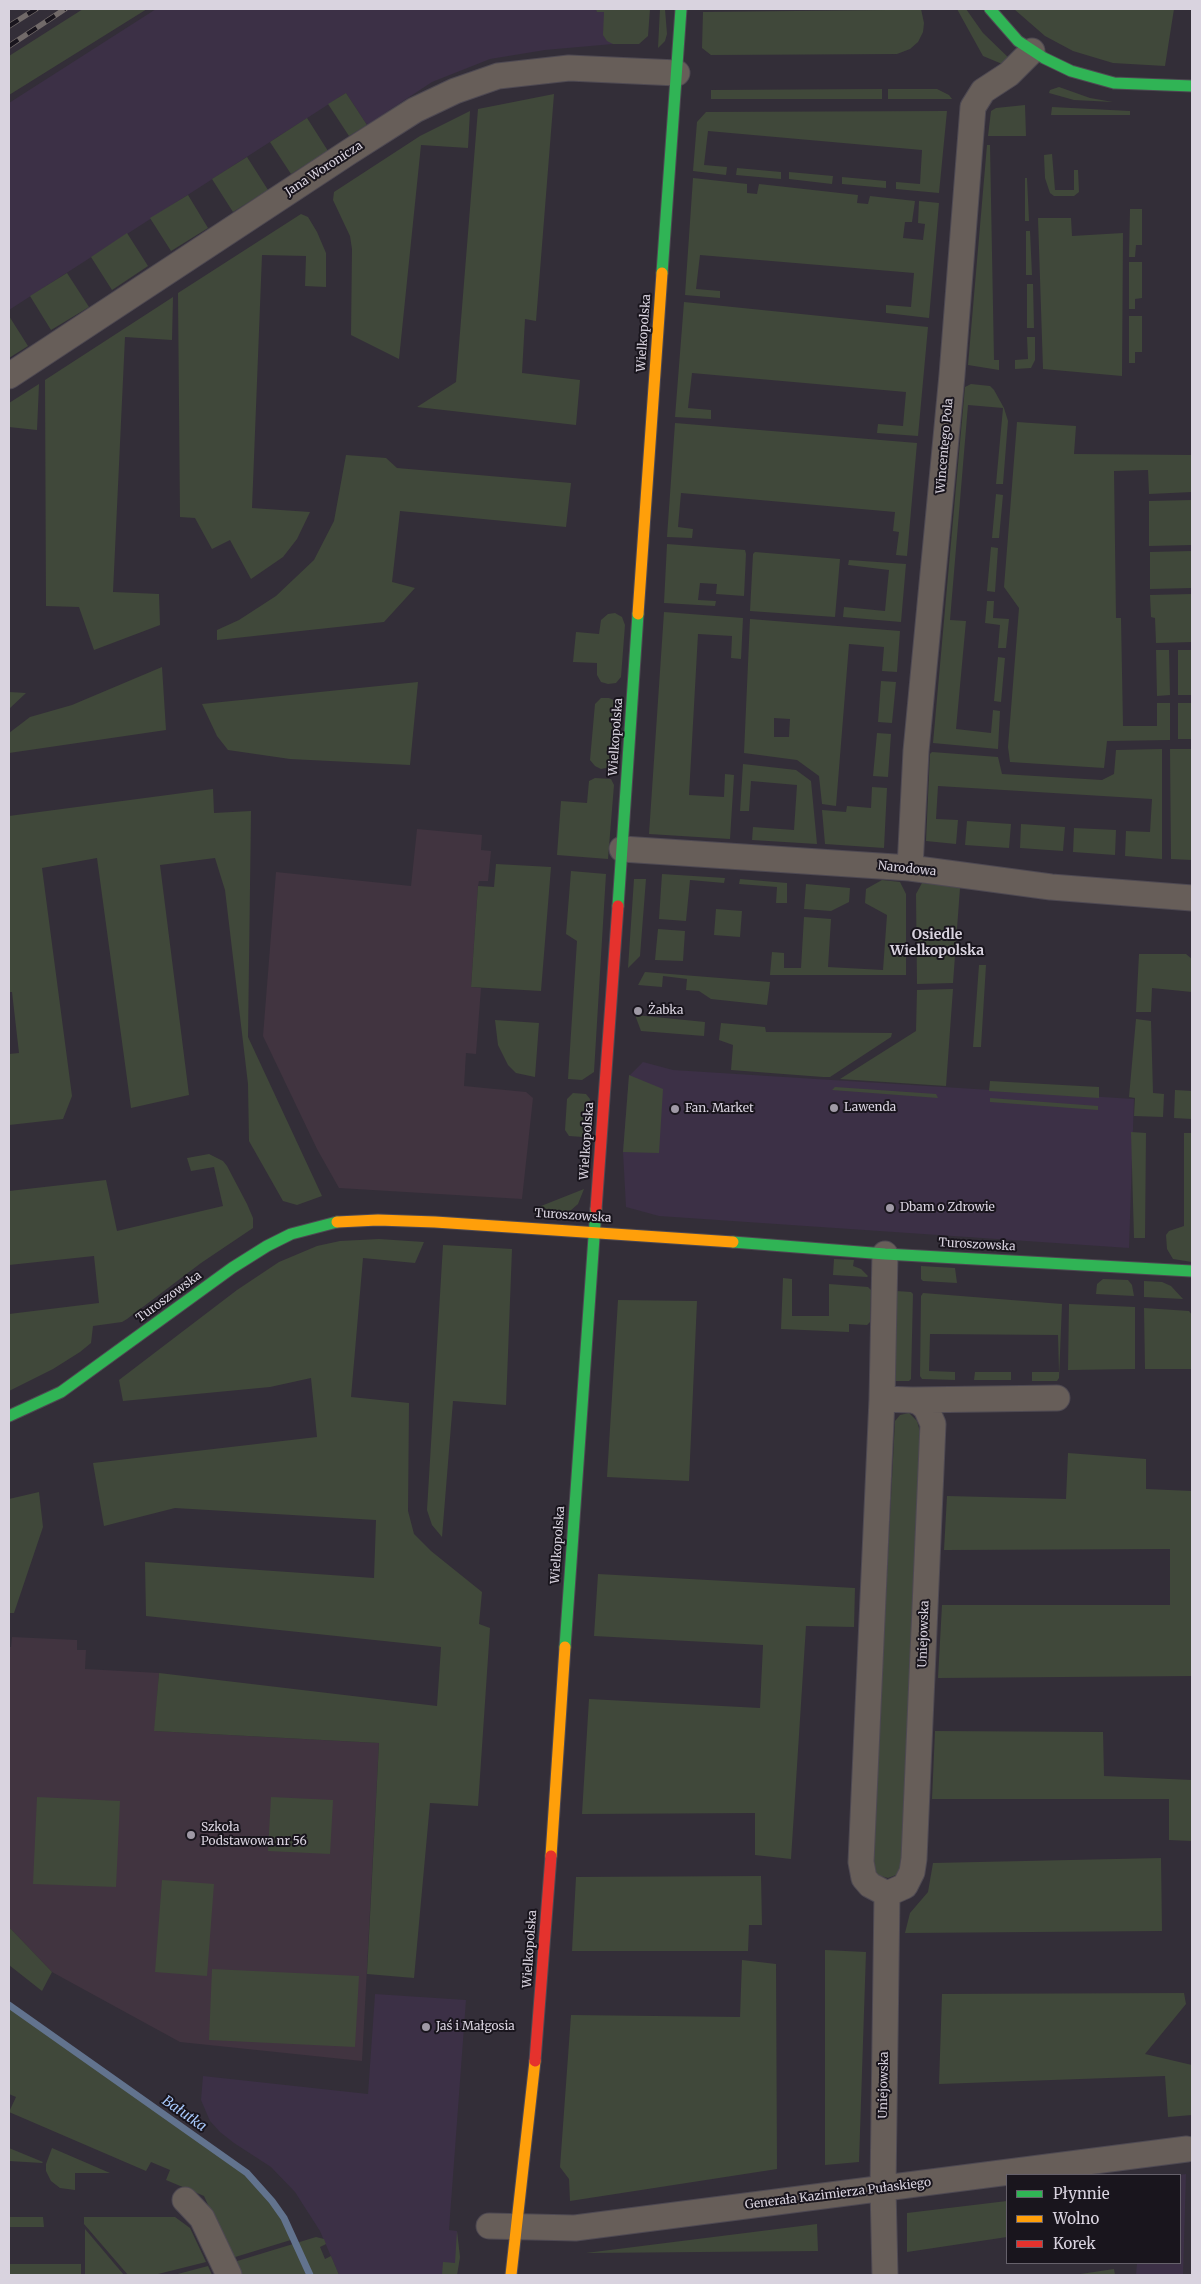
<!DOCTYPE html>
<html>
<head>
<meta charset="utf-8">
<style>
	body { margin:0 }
	#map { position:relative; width:1201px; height:2284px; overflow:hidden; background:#332e38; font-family:Merriweather,serif }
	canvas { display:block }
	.frame { position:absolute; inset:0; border:10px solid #d9d3df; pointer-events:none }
	.legend { position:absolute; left:1006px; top:2174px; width:175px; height:90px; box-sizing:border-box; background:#19151d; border:1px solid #66616b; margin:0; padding:6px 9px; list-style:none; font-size:15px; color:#d9d3df }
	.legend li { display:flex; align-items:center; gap:10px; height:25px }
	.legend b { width:25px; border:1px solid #66616b }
</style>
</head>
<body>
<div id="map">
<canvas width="1201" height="2284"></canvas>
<div class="frame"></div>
<ul class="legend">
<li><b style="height:6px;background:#30b455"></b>Płynnie</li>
<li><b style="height:6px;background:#ff9f0a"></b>Wolno</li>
<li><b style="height:6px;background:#e5322d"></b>Korek</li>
</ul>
</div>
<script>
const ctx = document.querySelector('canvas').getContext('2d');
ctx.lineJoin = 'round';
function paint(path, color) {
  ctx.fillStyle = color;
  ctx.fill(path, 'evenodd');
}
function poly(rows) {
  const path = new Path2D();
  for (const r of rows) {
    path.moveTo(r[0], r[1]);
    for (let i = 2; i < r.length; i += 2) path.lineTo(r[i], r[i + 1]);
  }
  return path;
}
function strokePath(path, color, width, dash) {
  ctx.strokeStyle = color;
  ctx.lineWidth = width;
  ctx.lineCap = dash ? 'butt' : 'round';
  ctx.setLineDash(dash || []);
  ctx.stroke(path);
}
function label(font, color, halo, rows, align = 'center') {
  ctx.font = font + ' Merriweather,serif';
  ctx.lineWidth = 4;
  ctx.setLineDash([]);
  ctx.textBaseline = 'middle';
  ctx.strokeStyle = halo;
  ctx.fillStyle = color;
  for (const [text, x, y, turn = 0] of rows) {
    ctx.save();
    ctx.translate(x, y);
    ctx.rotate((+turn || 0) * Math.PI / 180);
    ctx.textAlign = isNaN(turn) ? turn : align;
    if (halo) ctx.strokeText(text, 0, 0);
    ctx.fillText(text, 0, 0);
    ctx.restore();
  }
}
paint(poly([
	[156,9,612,9,613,44,545,50,490,59,432,82,367,125,346,93,9,310,9,103],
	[643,1062,673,1070,1134,1099,1129,1248,659,1216,626,1207,623,1152,629,1076],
	[375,1994,466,2000,449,2230,457,2231,460,2257,457,2275,339,2275,320,2231,295,2192,271,2167,234,2143,220,2132,210,2121,201,2100,203,2076,368,2094],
	[1186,2174,1183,2275,1136,2275,1137,2263,1180,2263,1180,2175,1178,2175]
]), '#3c3046');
paint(poly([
	[417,829,482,835,481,850,491,851,488,881,479,881,478,886,471,987,481,988,476,1054,466,1053,464,1086,526,1092,533,1098,522,1199,339,1188,317,1149,263,1036,276,872,411,886],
	[12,1637,77,1640,77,1650,86,1650,85,1669,159,1673,155,1731,379,1743,362,2061,180,2042,52,1972,9,1927,9,1647,11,1647]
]), '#413440');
paint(poly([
	[83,9,147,9,9,95,9,56],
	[596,9,650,9,648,36,639,44,613,44,607,41,603,35,604,12,597,12],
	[660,9,665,9,667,34,665,41,658,48],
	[885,9,921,9,924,23,923,32,918,42,910,49,897,54,711,55,702,48,703,12,885,10],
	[957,9,966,9,983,33,1012,61,1007,66,983,56],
	[1014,9,1174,9,1165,66,1113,63,1073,51,1045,36],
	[1059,87,1090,98,1113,102,1074,100,1049,93,1050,90],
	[882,89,882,99,711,99,711,90],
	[888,89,937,89,949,95,952,99,888,99],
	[346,93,367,125,349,136,328,104],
	[554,94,536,321,525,319,522,373,580,380,576,425,417,407,456,382,478,109],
	[1025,105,1026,136,988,136,991,111,996,108],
	[1052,107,1130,111,1130,115,1051,115],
	[470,111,468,148,421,145,399,359,351,335,352,249,350,236,333,200,334,192,420,136],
	[947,111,939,193,896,189,896,182,920,184,922,150,708,131,704,165,727,167,726,175,693,171,697,122,706,112],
	[307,118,328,151,291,174,270,142],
	[987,145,990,145,994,360,999,360,999,370,968,365],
	[1052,154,1055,190,1074,190,1074,170,1078,170,1079,192,1074,196,1054,196,1050,193,1045,178,1044,155],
	[247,157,268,190,233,212,212,179],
	[737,168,781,172,781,179,736,175],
	[789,172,833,176,832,184,789,179],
	[842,177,886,181,886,188,842,184],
	[693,178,747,184,747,193,757,194,759,184,858,195,857,203,868,204,870,196,915,201,912,222,905,222,903,238,923,240,925,224,918,223,919,201,939,203,929,318,886,313,886,305,911,307,914,273,700,255,696,289,720,291,720,298,685,295],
	[1025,178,1027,178,1029,221,1025,221],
	[188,195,208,228,171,251,150,218],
	[1130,209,1142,209,1142,245,1136,245,1135,257,1129,257],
	[301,214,308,217,317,232,326,253,326,287,305,286,306,256,262,255,252,508,310,512,297,539,283,557,251,579,230,540,212,549,195,518,180,517,178,293],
	[1038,218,1071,218,1072,236,1123,233,1122,376,1043,369],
	[1026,231,1030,231,1032,275,1026,275],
	[127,233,148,266,112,290,91,257],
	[1129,262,1142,262,1142,298,1135,299,1135,309,1129,309],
	[67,273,89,307,51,330,30,296],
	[1027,284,1033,284,1034,328,1027,328],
	[173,297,172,340,125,337,113,592,159,594,160,625,94,650,79,607,46,606,45,380],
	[684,302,928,327,918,436,877,433,878,424,903,426,906,392,692,373,688,408,711,410,711,419,675,417],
	[9,316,28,346,9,358],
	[1129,316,1142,316,1142,352,1135,352,1135,363,1129,363],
	[1027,337,1035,337,1035,360,1031,368,1015,369,1015,360,1028,359],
	[39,384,37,430,9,427,9,403],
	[971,384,990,386,994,390,1004,408,1008,421,1003,484,996,484,1003,408,968,405,950,620,966,621,956,729,991,733,993,710,1000,711,998,749,933,743,965,387],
	[1017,422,1076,426,1074,454,1192,455,1192,492,1149,494,1148,470,1114,471,1116,618,1121,618,1123,726,1157,726,1157,703,1170,703,1170,740,1107,741,1104,768,1010,762,1008,747,1019,608,1004,587],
	[675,423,917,443,907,556,896,555,899,532,893,531,895,512,681,493,678,527,693,529,692,538,667,537],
	[346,455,386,458,397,468,571,483,566,527,400,511,392,582,415,588,384,622,217,640,217,630,239,620,276,596,314,560,334,521],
	[996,494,1003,495,999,538,992,538],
	[1192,500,1192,545,1149,546,1149,501],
	[667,544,745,550,746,554,744,596,716,594,717,584,700,583,698,600,716,601,715,606,664,603],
	[991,547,998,548,995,592,987,591],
	[1192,551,1192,588,1150,589,1150,552],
	[755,552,840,559,835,617,750,611,753,554],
	[849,560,906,564,901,622,843,617,844,607,885,611,889,570,848,565],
	[1192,594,1192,642,1156,643,1155,618,1151,617,1150,595],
	[987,601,994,601,993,618,1009,619,1006,648,998,648,1000,625,985,623],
	[664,612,743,618,741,659,731,658,732,636,698,634,689,795,724,797,725,774,734,775,730,839,649,834],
	[615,613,622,617,625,625,621,677,616,683,608,684,601,682,597,675,597,663,573,662,576,632,599,634,601,620,608,614],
	[750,619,900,631,897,672,882,671,884,647,849,644,836,806,822,804,819,776,797,760,744,753],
	[774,718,790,719,789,737,774,737],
	[1156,650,1169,650,1170,695,1157,696],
	[1178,650,1192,650,1192,695,1178,695],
	[998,657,1005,658,1001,702,994,701],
	[162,667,166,730,9,753,9,733,30,717,72,705],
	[881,681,896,682,892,723,878,722],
	[418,682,410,765,290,759,228,750,217,736,202,704],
	[9,692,26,693,9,709],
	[601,698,609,698,616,701,619,709,615,762,610,767,601,769,595,766,590,760,595,704],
	[1178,703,1192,703,1192,739,1178,739],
	[877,733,891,734,888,777,873,776],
	[1162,749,1162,859,1125,856,1126,831,1150,832,1152,799,938,786,936,819,958,820,956,844,926,841,930,754,932,752,998,757,1002,774,1102,780,1114,774,1116,750],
	[1170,749,1192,749,1192,860,1171,859],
	[743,764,796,770,811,781,817,844,752,840,753,827,794,830,797,785,751,781,749,811,740,811],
	[595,778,611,779,614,785,608,859,557,855,561,801,587,803,589,781],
	[872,787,887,788,884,848,825,844,822,810,846,812,847,806,871,808],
	[213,789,214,813,251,811,248,1037,322,1196,297,1205,283,1201,249,1141,248,1084,225,890,215,858,160,865,189,1095,131,1108,97,858,42,868,72,1096,63,1119,9,1125,9,1054,19,1053,12,992,9,992,9,816],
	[967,821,1011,824,1009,848,965,845],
	[1021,824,1065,827,1063,851,1020,848],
	[1074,828,1116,830,1115,855,1073,852],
	[496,864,551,867,541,991,471,987,478,886,494,887],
	[571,871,606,874,594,1072,582,1080,568,1079,577,941,566,934],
	[662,874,725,878,724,883,690,880,686,921,659,919],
	[634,879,646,879,640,956,628,968],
	[740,879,787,883,787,903,776,903,777,887,739,884],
	[882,880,900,882,906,894,906,975,770,975,772,952,784,953,784,968,801,968,804,917,831,919,828,967,883,970,887,915,865,903,866,889],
	[922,883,957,885,960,888,953,983,917,984,916,894],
	[806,884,850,888,849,902,831,911,804,909],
	[716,909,742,911,740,937,714,935],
	[658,929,685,931,683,961,655,960],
	[1139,954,1186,954,1192,959,1192,992,1152,988,1151,1012,1136,1012],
	[979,965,986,965,981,1047,973,1047],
	[645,972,770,982,767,1005,711,999,699,991,686,990,687,979,663,976,662,987,638,985],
	[953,989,946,1086,840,1079,916,1031,917,990],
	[635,1015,705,1022,704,1036,641,1031],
	[1136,1019,1151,1021,1153,1093,1164,1094,1163,1117,1134,1116,1135,1098,1129,1097],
	[495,1020,539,1023,535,1077,516,1073,508,1065,498,1045],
	[721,1023,765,1027,766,1032,892,1033,891,1037,830,1077,823,1077,731,1070,733,1045,719,1040],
	[629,1075,663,1089,659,1153,623,1152],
	[990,1081,1099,1087,1099,1098,989,1091],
	[835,1087,936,1094,938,1098,832,1090],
	[1175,1090,1192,1091,1192,1119,1174,1118],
	[573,1093,586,1094,590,1099,587,1132,583,1137,569,1136,565,1130,567,1099],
	[990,1098,1098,1106,1098,1110,990,1102],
	[1131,1132,1146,1133,1145,1238,1134,1238],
	[1184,1133,1192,1133,1192,1262,1173,1259,1167,1249,1166,1235,1169,1231,1184,1226],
	[209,1154,223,1161,227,1166,247,1204,253,1218,253,1228,201,1263,127,1319,122,1322,93,1326,91,1343,80,1352,53,1369,9,1391,9,1314,99,1303,94,1256,9,1265,9,1191,106,1180,117,1231,223,1206,214,1167,191,1171,187,1158],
	[584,1189,578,1204,570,1211,559,1214,535,1214,536,1208],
	[379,1239,424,1242,415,1263,363,1258,351,1397,409,1403,408,1511,414,1534,431,1551,482,1592,479,1624,490,1628,478,1806,430,1803,414,1978,367,1974,379,1743,154,1731,159,1673,437,1706,441,1647,146,1616,145,1562,374,1578,376,1520,175,1508,104,1526,93,1463,317,1437,311,1378,270,1387,123,1401,119,1380,237,1290,279,1262,317,1246,340,1241],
	[443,1245,512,1249,506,1405,453,1401,442,1537,432,1525,427,1510],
	[834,1259,854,1260,853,1266,861,1269,868,1276,867,1277,833,1275],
	[921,1266,955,1268,957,1283,923,1281,921,1279],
	[783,1278,792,1279,792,1316,829,1316,829,1284,868,1287,871,1290,870,1322,867,1325,849,1324,849,1332,781,1329],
	[1103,1279,1128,1280,1132,1285,1134,1296,1096,1294,1097,1284],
	[1144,1281,1162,1282,1171,1286,1183,1299,1144,1297],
	[896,1291,911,1292,913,1294,911,1379,909,1381,893,1381],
	[923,1293,1062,1304,1059,1378,1057,1381,1032,1381,1032,1372,1059,1372,1058,1335,930,1334,929,1371,955,1372,955,1380,922,1379,920,1376,921,1296],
	[618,1300,697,1301,689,1481,607,1477],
	[1069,1304,1135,1307,1135,1369,1068,1370],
	[1144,1308,1189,1311,1192,1315,1192,1369,1145,1369],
	[975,1372,1011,1372,1011,1380,974,1380],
	[909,1413,917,1421,921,1435,902,1866,896,1875,888,1878,877,1875,872,1861,895,1421,900,1415],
	[1068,1453,1146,1459,1146,1489,1192,1491,1192,1676,938,1678,942,1605,1170,1605,1170,1549,944,1550,947,1496,1066,1499],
	[39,1492,43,1527,14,1613,9,1613,9,1499],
	[598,1574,855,1588,854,1627,806,1626,791,1859,755,1855,755,1813,582,1814,589,1699,760,1708,763,1645,594,1636],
	[935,1731,1103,1732,1104,1776,1192,1780,1192,1841,1169,1840,1169,1799,932,1799],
	[37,1797,120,1801,116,1887,33,1884],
	[271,1797,333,1800,330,1854,268,1851],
	[1161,1858,1162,1931,905,1933,910,1913,928,1892,933,1863],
	[761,1876,762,1925,749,1925,748,1951,572,1951,576,1877],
	[162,1880,214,1884,207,1976,155,1972],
	[9,1927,52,1972,42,1991,9,1965],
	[825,1950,866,1952,859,2162,825,2165],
	[742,1960,776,1964,777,2169,570,2201,569,2179,560,2167,571,2015,740,2017],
	[212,1969,359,1976,355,2047,209,2040],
	[1184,1993,1186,2004,1145,2054,1192,2065,1192,2115,1168,2117,1165,2076,939,2084,942,1994],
	[9,2005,247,2173,272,2201,294,2239,232,2258,204,2196,166,2180,170,2170,151,2162,146,2171,9,2112,16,2097,9,2094],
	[9,2148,43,2162,42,2163,9,2161],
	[52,2148,110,2173,75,2173,75,2190,60,2188,51,2181,46,2171,46,2164],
	[1007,2201,1007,2237,907,2252,907,2213],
	[9,2217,43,2217,44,2227,9,2227],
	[84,2217,175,2217,190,2228,206,2262,154,2275,128,2275,84,2224],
	[817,2224,818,2251,586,2253],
	[85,2229,124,2275,85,2275],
	[457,2231,460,2257,457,2275,442,2275,443,2262,455,2263],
	[316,2237,324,2239,326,2244,320,2247,325,2259,331,2256,339,2275,240,2275,234,2262],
	[9,2264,81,2264,81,2275,9,2275],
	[208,2266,212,2275,174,2275],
	[1114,2269,1115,2275,1074,2275]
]), '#40483a');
strokePath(poly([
	[9,2005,247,2173,272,2201,284,2218,310,2275]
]), '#62738e', 7);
const street = poly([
	[9,376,349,152,415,110,455,91,498,76,569,68,677,73],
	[622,849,910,868,1051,887,1192,898],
	[910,868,916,751,952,375,973,107,983,91,1009,74,1032,51],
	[882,1399,912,1400,919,1402,926,1408,933,1424,914,1859,912,1872,905,1886,887,1894,870,1885,864,1878,861,1862,882,1399,885,1254],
	[912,1400,1057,1398],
	[185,2200,202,2218,229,2275],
	[489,2226,575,2228,1187,2149],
	[885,2275,883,2188,887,1894]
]);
const fast = poly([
	[990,9,1018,41,1044,58,1071,71,1114,83,1192,86],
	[662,273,681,9],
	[618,906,638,614],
	[733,1242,885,1254,1191,1271],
	[9,1416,61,1392,232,1268,267,1246,291,1234,337,1222],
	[565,1647,596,1209]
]);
const slow = poly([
	[638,614,662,273],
	[337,1222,378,1220,435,1222,733,1242],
	[551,1856,565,1647],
	[511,2275,535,2061]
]);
const jam = poly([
	[596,1209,618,906],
	[535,2061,551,1856]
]);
strokePath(street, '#4e4952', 27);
strokePath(fast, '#4e4952', 13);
strokePath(slow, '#4e4952', 13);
strokePath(jam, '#4e4952', 13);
strokePath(street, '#675e59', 25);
strokePath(fast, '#30b455', 11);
strokePath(slow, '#ff9f0a', 11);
strokePath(jam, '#e5322d', 11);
const rail = poly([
	[9,26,36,9],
	[9,46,65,9]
]);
strokePath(rail, '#716a69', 5.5);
strokePath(rail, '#19151d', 4, [11]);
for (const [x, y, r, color] of [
	[638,1011,5,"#9f99a5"],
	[834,1108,5,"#9f99a5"],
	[675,1109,5,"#9f99a5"],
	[890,1208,5,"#9f99a5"],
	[191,1835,5,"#9f99a5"],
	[426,2027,5,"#9f99a5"]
]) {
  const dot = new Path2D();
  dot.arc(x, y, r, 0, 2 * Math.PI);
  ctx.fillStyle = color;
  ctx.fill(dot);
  strokePath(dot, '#19151d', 2);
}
label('12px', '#d9d3df', '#19151d', [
	["Jana Woronicza",324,169,-33],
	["Wielkopolska",644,333,-86],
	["Wincentego Pola",945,446,-85],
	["Wielkopolska",616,737,-86],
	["Narodowa",907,869,6],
	["Wielkopolska",587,1141,-86],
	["Turoszowska",573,1216,4],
	["Turoszowska",977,1245,3],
	["Turoszowska",169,1297,-36],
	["Wielkopolska",558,1545,-86],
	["Uniejowska",924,1634,-88],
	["Wielkopolska",530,1949,-86],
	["Uniejowska",884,2085,-89],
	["Generała Kazimierza Pułaskiego",838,2194,-7]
]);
label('12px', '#d9d3df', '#19151d', [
	["Żabka",648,1011],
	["Lawenda",844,1108],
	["Fan. Market",685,1109],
	["Dbam o Zdrowie",900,1208],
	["Szkoła",201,1828],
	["Podstawowa nr 56",201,1842],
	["Jaś i Małgosia",436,2027]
], 'left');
label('bold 14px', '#d9d3df', '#19151d', [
	["Osiedle",937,935],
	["Wielkopolska",937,951]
]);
label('italic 14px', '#a7c7fa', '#19151d', [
	["Bałutka",184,2114,35]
]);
</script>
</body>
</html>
